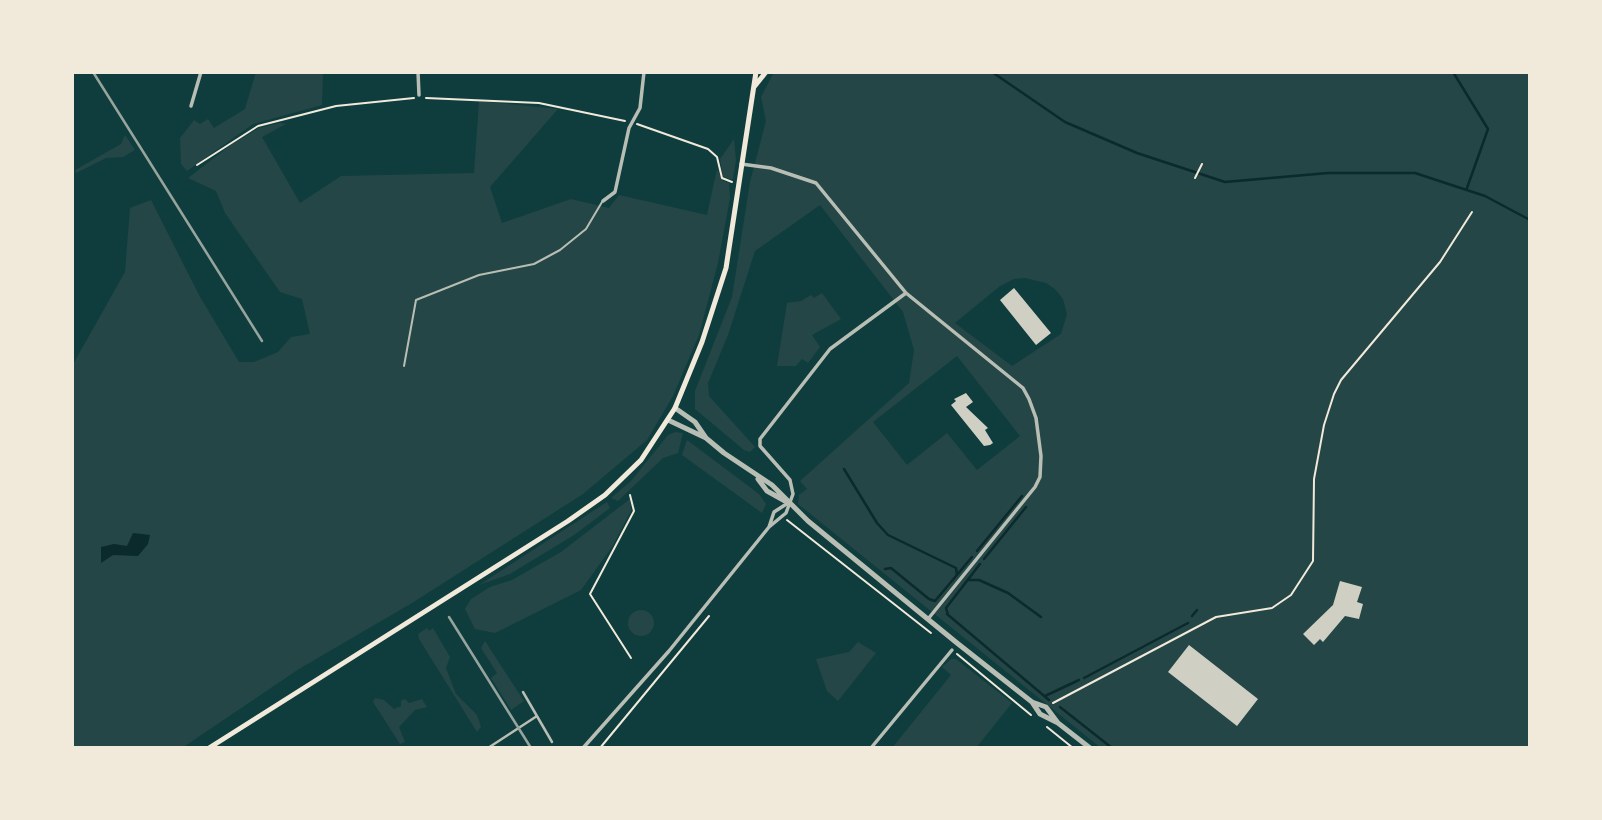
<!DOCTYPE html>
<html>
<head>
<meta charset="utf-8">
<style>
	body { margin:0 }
	#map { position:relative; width:1602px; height:820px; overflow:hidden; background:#0f3d3e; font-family:Figtree,sans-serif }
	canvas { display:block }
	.frame { position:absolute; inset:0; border:74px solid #f1e9da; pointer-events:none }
</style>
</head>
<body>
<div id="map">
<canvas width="1602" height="820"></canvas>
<div class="frame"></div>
</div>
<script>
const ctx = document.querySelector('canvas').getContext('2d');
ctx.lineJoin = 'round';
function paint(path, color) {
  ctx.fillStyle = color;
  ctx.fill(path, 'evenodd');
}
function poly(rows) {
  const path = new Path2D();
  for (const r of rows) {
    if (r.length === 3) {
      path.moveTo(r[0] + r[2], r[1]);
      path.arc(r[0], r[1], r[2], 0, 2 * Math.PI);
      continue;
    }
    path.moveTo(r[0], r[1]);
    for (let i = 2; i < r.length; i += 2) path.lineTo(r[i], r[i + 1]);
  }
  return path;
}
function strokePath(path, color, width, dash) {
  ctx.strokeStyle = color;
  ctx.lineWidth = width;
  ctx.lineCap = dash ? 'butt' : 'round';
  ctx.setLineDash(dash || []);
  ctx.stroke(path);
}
paint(poly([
	[256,72,323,72,322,105,253,124,187,171,181,164,180,138,194,120,200,124,208,119,214,128,245,109],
	[774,72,1530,72,1530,748,1101,748,798,504,799,495,807,489,800,481,909,383,914,350,903,312,820,205,755,251,728,335,708,383,709,396,755,447,750,452,744,450,695,409,695,391,732,297,750,182,766,121,761,97],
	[1025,278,1046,283,1055,289,1063,299,1067,314,1061,334,1012,366,955,323,1000,286,1014,279],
	[957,356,1020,436,977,470,947,433,907,465,873,422],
	[479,101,558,109,490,187,502,223,571,199,609,208,619,195,707,215,717,169,723,181,729,183,730,198,718,263,699,335,673,396,647,440,583,494,412,603,299,669,182,748,72,748,72,366,125,272,130,208,151,200,199,295,239,362,254,362,278,352,291,337,310,334,302,299,280,292,225,213,216,191,188,178,232,144,259,128,280,123,286,124,262,137,300,203,341,176,474,173],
	[125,135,135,150,123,157,106,158,76,173,75,170,121,144],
	[734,139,736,160,733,179,729,179,723,176,720,159],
	[822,293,841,319,812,335,820,347,808,363,802,359,796,366,777,366,787,303,801,301,811,295,814,298],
	[675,432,683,433,678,453,663,458,618,501,611,498,631,481,668,435],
	[687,440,759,494,766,504,762,513,682,455],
	[630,499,631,511,612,547,581,590,495,633,475,629,465,609,471,599,490,587,512,580,561,552],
	[607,502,610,508,574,535,510,574,479,585],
	[641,623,13],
	[427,628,429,631,433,628,450,657,446,668,456,694,477,715,481,727,477,732,419,639,418,634],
	[485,641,524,701,511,710,491,678,497,673,481,648],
	[858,642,876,653,838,701,827,691,816,659,849,652],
	[951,659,956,659,1012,703,976,748,892,748,951,675,942,667],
	[375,698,384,700,394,709,401,706,401,701,405,699,409,703,422,699,427,707,415,710,399,727,405,742,400,744,373,702]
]), '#244646');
paint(poly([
	[133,533,150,535,148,544,138,556,113,555,101,563,101,547,114,544,127,546]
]), '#0a2a2b');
strokePath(poly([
	[992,72,1065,122,1137,153,1225,182,1328,173,1415,173,1485,196,1530,220],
	[1453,72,1488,129,1467,188],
	[844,469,877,523,888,535,956,568,957,575],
	[977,551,1022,496],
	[984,559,1026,507],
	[885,569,891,568,929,599,935,601,972,557],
	[968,580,979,580,1008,593,1041,617],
	[947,614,1049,700],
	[948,615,946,608,980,564],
	[1192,616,1197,610],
	[1084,678,1188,623],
	[1045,696,1079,680],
	[1060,707,1112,748]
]), '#0a2a2b', 2.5);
paint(poly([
	[1014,288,1051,333,1036,345,1000,300],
	[966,393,973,402,966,407,988,428,985,430,993,443,990,445,984,446,951,405,956,401,954,399],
	[1340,581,1362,587,1357,602,1363,604,1359,619,1345,616,1323,642,1320,639,1314,645,1303,634,1333,605],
	[1189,645,1258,699,1237,726,1168,672]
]), '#cfcfc3');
strokePath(poly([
	[426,98,539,103,625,121],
	[637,124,708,149,717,157,722,178,732,182],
	[197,165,258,126,336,106,414,98],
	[1195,178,1202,164],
	[630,495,634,511,590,594,631,658],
	[787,520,931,633],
	[957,654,1031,715],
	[1053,703,1216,617,1272,608,1291,595,1313,561,1314,479,1324,425,1334,394,1341,380,1440,262,1472,212],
	[1047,727,1073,748],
	[600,748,709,616]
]), '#f1e9da', 2);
strokePath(poly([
	[404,366,416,300,479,275,534,264,560,250,586,229,602,202]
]), '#b8beb3', 2);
strokePath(poly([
	[523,692,552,742],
	[488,748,537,716]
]), '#b8beb3', 2.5);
strokePath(poly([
	[418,72,419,95],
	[191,106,201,72],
	[741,164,771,168,816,183,906,293,1023,388,1029,399,1036,418,1041,456,1040,477,1035,487,928,619],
	[603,201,615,192,629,128,640,108,644,72],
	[769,527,774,512,788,503],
	[583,748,669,651,769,527,786,513,793,494,790,480,760,446,760,439,830,349,906,293],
	[871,748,952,650]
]), '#b8beb3', 3.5);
strokePath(poly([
	[675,408,695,422,706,438,724,453,772,485,808,521,957,643,1032,702,1046,707,1058,723],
	[668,420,706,438],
	[758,479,767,491,785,501],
	[1032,702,1040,714,1058,723,1090,748]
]), '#b8beb3', 5);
strokePath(poly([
	[754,87,766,72],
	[209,748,568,521,605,495,641,460,675,408,702,342,726,268,756,72]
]), '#f1e9da', 5);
strokePath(poly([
	[93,72,262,341],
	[449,617,531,748]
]), '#97a49c', 2.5);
</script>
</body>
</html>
